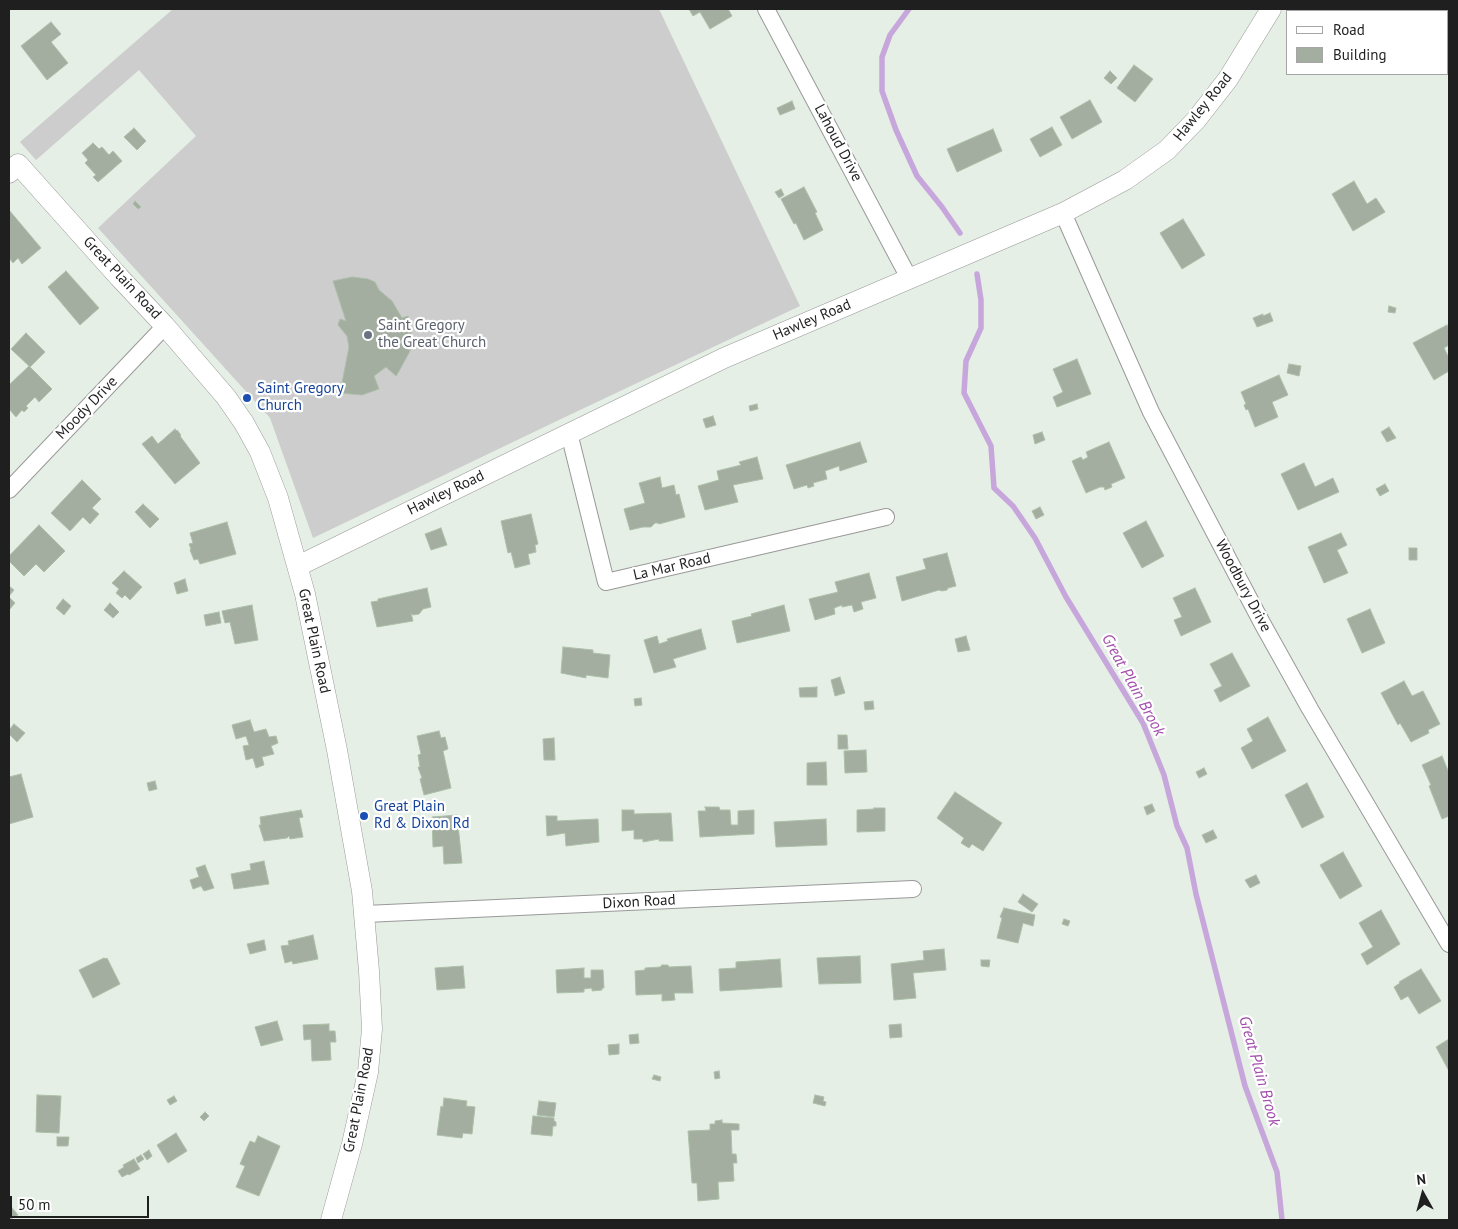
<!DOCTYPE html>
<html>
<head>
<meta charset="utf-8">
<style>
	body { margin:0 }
	#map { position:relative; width:1458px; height:1229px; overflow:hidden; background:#e5efe6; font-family:"PT Sans",sans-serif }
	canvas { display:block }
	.frame { position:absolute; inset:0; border:10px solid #1f1f1f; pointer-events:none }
	.legend { position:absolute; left:1286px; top:10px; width:162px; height:65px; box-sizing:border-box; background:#fff; border:1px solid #a5a5a5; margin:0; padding:6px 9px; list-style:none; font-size:15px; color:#1f1f1f }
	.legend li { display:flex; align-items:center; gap:10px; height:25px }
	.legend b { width:25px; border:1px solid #a5a5a5 }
	.north { position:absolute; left:1398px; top:1169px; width:50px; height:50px; -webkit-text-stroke:4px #fff; paint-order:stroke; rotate:353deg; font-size:14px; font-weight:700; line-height:20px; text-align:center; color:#1f1f1f }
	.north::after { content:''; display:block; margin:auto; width:18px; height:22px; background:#1f1f1f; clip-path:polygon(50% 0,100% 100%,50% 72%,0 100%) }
	.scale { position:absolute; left:10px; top:1196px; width:139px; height:22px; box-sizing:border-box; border:2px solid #1f1f1f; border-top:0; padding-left:6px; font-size:15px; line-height:18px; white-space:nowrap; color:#1f1f1f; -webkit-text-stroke:4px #fff; paint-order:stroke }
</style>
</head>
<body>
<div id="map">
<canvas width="1458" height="1229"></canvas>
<div class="frame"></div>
<ul class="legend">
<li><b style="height:6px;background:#fff"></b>Road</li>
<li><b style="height:14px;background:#a3aea1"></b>Building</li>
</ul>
<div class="north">N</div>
<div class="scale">50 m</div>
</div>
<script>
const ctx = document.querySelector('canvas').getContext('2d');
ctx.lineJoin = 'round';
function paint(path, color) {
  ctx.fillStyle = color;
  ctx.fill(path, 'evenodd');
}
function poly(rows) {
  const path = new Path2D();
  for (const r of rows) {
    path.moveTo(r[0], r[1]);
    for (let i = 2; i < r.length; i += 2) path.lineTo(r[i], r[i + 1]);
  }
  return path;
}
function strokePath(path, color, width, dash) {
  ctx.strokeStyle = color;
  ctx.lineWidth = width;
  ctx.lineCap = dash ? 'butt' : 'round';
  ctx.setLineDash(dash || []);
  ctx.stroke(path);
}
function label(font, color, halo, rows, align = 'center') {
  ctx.font = font + ' "PT Sans",sans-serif';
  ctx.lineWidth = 4.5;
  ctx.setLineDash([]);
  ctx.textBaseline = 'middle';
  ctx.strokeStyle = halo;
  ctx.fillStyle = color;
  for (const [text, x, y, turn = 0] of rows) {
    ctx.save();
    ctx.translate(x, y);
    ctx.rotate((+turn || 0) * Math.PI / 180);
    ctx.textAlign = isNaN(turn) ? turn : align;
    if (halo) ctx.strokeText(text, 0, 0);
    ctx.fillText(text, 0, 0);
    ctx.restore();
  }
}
paint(poly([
	[173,9,659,9,800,306,561,419,313,538,270,418,98,228,196,136,139,70,36,160,20,142]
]), '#cdcdcd');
strokePath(poly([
	[909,9,890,35,882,57,882,91,896,130,917,176,942,207,960,233],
	[977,274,981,300,981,328,966,361,964,393,991,446,994,488,1013,506,1035,538,1066,597,1143,723,1164,775,1177,826,1187,848,1196,894,1245,1086,1277,1172,1282,1220]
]), '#c7a7db', 5.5);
const building = poly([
	[689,9,728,9,732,16,710,29,700,12,693,16,689,9],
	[51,22,61,34,51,42,68,63,47,80,21,46,51,22],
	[1134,65,1153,79,1135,102,1117,88,1134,65],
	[1110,71,1117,78,1111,84,1104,78,1110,71],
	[1090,100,1102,122,1072,139,1060,117,1090,100],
	[792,101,795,109,780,115,777,108,792,101],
	[1052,127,1062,145,1040,157,1030,139,1052,127],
	[134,128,146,141,137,150,124,137,134,128],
	[993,129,1002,151,957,172,947,149,993,129],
	[93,143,99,149,102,147,109,155,113,151,122,161,98,182,93,177,96,175,85,163,88,160,82,153,93,143],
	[1354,181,1367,204,1376,198,1385,212,1353,231,1332,194,1354,181],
	[804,187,817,212,815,213,823,230,804,240,796,223,794,224,781,199,804,187],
	[781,189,784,195,779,198,775,192,781,189],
	[135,201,141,207,138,209,133,204,135,201],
	[9,210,41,248,22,264,18,258,13,263,9,258,9,210],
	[1183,219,1205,255,1182,269,1160,233,1183,219],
	[66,271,99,308,80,325,48,287,66,271],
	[352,277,368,279,375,282,379,290,392,301,402,318,408,316,411,329,410,351,398,373,396,376,386,367,374,376,379,389,362,395,340,393,349,347,347,336,338,325,340,319,346,321,333,281,352,277],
	[1389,306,1396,308,1395,313,1388,312,1389,306],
	[1270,313,1273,321,1257,327,1253,318,1263,314,1263,316,1270,313],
	[1447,325,1449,329,1449,345,1444,348,1449,358,1449,371,1434,380,1413,343,1447,325],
	[26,333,45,352,30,367,11,349,26,333],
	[1077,359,1091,394,1057,407,1053,397,1063,392,1053,369,1077,359],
	[1289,364,1301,366,1299,376,1287,373,1289,364],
	[29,366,52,389,39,402,35,397,26,406,28,408,24,412,22,410,16,417,9,409,9,385,29,366],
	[1279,375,1288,395,1272,402,1278,417,1255,427,1248,409,1246,410,1244,405,1246,404,1241,392,1279,375],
	[757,404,758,409,750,411,749,406,757,404],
	[713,416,716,425,706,428,703,419,713,416],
	[1389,427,1396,438,1387,442,1381,432,1389,427],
	[175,429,176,431,177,430,181,435,180,436,200,463,175,484,142,444,152,436,158,444,175,429],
	[1042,432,1045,440,1035,444,1033,435,1042,432],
	[860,442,867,462,840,471,839,466,825,471,827,479,813,483,814,486,808,488,807,485,794,489,786,465,860,442],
	[1109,442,1125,478,1111,484,1112,487,1105,490,1104,487,1100,487,1086,493,1072,461,1081,457,1083,460,1088,457,1086,452,1109,442],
	[757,457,763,479,733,485,738,502,705,510,698,486,719,480,717,471,741,465,739,462,757,457],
	[1304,463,1315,487,1333,478,1339,492,1298,510,1281,474,1304,463],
	[660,477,662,488,674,485,676,495,679,494,685,517,659,524,658,523,655,523,651,527,643,527,630,530,624,509,645,503,639,483,660,477],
	[82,480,101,499,92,508,99,514,90,524,83,517,70,531,51,513,82,480],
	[1385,484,1389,491,1380,496,1376,489,1385,484],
	[143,504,159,519,150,528,135,512,143,504],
	[1040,507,1044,515,1036,519,1032,511,1040,507],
	[531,514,538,544,535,545,536,552,528,554,530,564,515,568,511,552,508,553,501,521,531,514],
	[1146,521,1164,556,1142,568,1123,533,1146,521],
	[227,522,236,554,200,564,198,559,194,560,190,550,191,549,189,544,193,543,190,533,227,522],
	[39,525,65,551,44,572,36,564,24,576,9,561,9,556,39,525],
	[441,528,447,545,431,550,425,534,441,528],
	[1341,533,1347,545,1337,550,1348,573,1324,583,1308,547,1341,533],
	[1409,548,1417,548,1417,560,1409,560,1409,548],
	[947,553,956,586,948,588,947,590,942,591,939,590,902,601,896,577,926,569,923,559,947,553],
	[124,571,142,587,130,600,125,595,122,598,116,593,119,589,112,583,124,571],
	[869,573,876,598,861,602,863,609,854,612,852,605,842,607,842,605,834,608,835,614,815,620,809,599,838,592,835,582,869,573],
	[185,579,188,591,177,594,174,583,185,579],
	[9,586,14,590,9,596,9,586],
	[427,588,431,607,423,609,419,614,413,615,411,613,413,621,377,627,371,602,378,601,378,599,427,588],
	[1195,588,1211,622,1181,636,1174,620,1182,617,1173,598,1195,588],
	[9,597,15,603,9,610,9,597],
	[63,599,71,606,64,615,56,608,63,599],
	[110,603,119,612,113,618,104,610,110,603],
	[252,605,258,640,235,644,230,622,225,623,222,611,252,605],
	[784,605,790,631,737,643,732,621,752,616,751,614,784,605],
	[1370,609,1385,643,1362,653,1347,619,1370,609],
	[219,612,221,623,206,626,204,615,219,612],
	[701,629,706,649,673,659,676,667,654,673,644,640,657,636,659,644,668,641,667,639,701,629],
	[966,636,970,650,958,652,955,639,966,636],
	[563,647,593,650,593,653,610,655,608,678,586,675,586,678,561,673,563,647],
	[1232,653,1250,686,1220,702,1214,690,1222,686,1210,664,1232,653],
	[840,677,845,693,835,696,831,680,840,677],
	[1404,681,1412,696,1423,691,1440,724,1428,730,1429,733,1411,742,1400,723,1398,725,1381,693,1404,681],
	[817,687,817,697,800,697,799,688,817,687],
	[641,698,642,705,635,706,634,699,641,698],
	[873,701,874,709,865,710,864,702,873,701],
	[1268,717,1286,751,1252,769,1241,748,1253,741,1247,729,1268,717],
	[250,720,254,732,266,729,269,737,276,736,278,743,271,746,274,754,262,757,264,765,256,768,253,758,246,760,243,746,249,745,246,736,236,739,232,725,250,720],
	[14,724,25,733,17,742,9,734,9,730,14,724],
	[439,731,441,738,445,737,448,749,443,751,451,788,424,795,420,779,422,778,418,767,420,767,418,755,421,754,417,736,439,731],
	[838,735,847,735,848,749,838,749,838,735],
	[554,738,555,760,544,760,543,739,554,738],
	[866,750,867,772,845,773,844,751,866,750],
	[1442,756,1449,773,1449,816,1442,819,1429,786,1431,785,1422,765,1442,756],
	[826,762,827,785,807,785,807,763,826,762],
	[1204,768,1207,774,1199,778,1196,772,1204,768],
	[21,774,33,817,9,824,9,777,21,774],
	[155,781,157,789,149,791,147,783,155,781],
	[1307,783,1324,817,1302,828,1285,795,1307,783],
	[955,792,1002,823,983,851,972,844,969,848,961,843,964,838,937,818,955,792],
	[1152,804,1155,811,1147,815,1144,807,1152,804],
	[705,807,719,807,720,810,730,810,731,825,738,825,738,811,754,810,754,834,700,837,698,811,706,811,705,807],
	[874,808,885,808,885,831,857,832,857,810,874,809,874,808],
	[301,810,303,817,299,818,303,837,290,839,289,836,287,838,264,841,259,825,261,825,260,817,301,810],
	[622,810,634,810,634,814,671,813,673,841,659,841,659,839,643,842,643,839,634,839,634,830,622,831,622,810],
	[457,815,462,863,444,864,443,846,433,847,432,817,457,815],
	[546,816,557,816,557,821,598,819,599,842,566,846,565,833,547,836,546,816],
	[826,819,827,845,776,847,774,822,826,819],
	[1213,830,1217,838,1206,843,1202,835,1213,830],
	[1343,852,1362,886,1340,899,1320,865,1343,852],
	[264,861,269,884,234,889,231,874,251,870,250,864,264,861],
	[205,865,214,888,204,891,201,886,193,889,190,880,199,877,196,868,205,865],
	[1256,875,1260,883,1250,888,1245,880,1256,875],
	[1023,894,1038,904,1032,912,1018,902,1023,894],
	[1004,908,1035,915,1033,926,1023,923,1018,943,997,938,1002,918,1000,917,1004,908],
	[1381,910,1400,944,1367,965,1361,954,1373,947,1359,923,1381,910],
	[1064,919,1070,921,1068,926,1062,924,1064,919],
	[313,935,318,959,293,964,292,961,285,963,281,946,289,945,288,941,313,935],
	[264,940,266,950,250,954,247,944,264,940],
	[944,949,946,970,913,973,916,998,894,1000,891,964,924,960,923,951,944,949],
	[860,956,861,983,819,984,817,958,860,956],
	[104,958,105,959,107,958,120,984,93,998,79,970,104,958],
	[780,959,782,987,720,991,719,969,736,968,736,962,780,959],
	[981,960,990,960,989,967,981,966,981,960],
	[662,965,668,965,669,967,691,966,693,993,674,993,675,1000,662,1001,662,994,636,995,635,971,645,970,645,968,660,967,662,965],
	[463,966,465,988,437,990,435,968,463,966],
	[584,968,584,978,591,978,591,970,603,970,604,988,602,988,602,990,592,991,592,988,584,989,584,992,557,993,556,970,584,968],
	[1421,969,1441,1001,1419,1014,1408,996,1401,1000,1394,987,1400,983,1399,982,1421,969],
	[277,1021,283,1040,261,1046,255,1027,277,1021],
	[329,1024,329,1031,335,1031,336,1042,330,1042,331,1060,312,1061,311,1039,304,1040,303,1025,329,1024],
	[901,1024,902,1037,890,1038,889,1025,901,1024],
	[638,1034,639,1043,630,1044,629,1035,638,1034],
	[1449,1039,1449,1071,1436,1047,1449,1039],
	[619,1044,619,1054,609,1055,608,1045,619,1044],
	[719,1071,720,1078,715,1079,714,1072,719,1071],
	[654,1075,661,1077,660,1081,652,1079,654,1075],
	[37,1095,61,1096,59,1133,36,1132,37,1095],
	[815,1095,824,1097,823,1101,826,1102,825,1106,813,1103,815,1095],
	[174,1096,177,1101,170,1105,167,1100,174,1096],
	[444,1098,467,1101,466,1106,475,1107,472,1134,463,1133,462,1138,437,1135,441,1106,443,1107,444,1098],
	[539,1101,556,1103,554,1117,537,1115,539,1101],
	[205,1112,209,1116,204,1121,200,1117,205,1112],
	[533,1116,554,1118,554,1121,556,1122,556,1126,553,1126,552,1136,531,1134,533,1116],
	[722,1120,722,1123,739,1124,739,1130,731,1130,732,1154,736,1154,737,1163,733,1163,734,1181,718,1182,719,1199,698,1201,697,1183,692,1183,688,1131,710,1130,710,1124,715,1124,715,1121,722,1120],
	[176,1133,187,1151,168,1163,157,1145,176,1133],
	[258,1136,280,1146,259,1196,236,1187,245,1166,240,1164,250,1141,255,1143,258,1136],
	[57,1137,69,1137,68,1146,57,1146,57,1137],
	[149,1150,152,1156,147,1160,143,1154,149,1150],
	[141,1155,144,1159,138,1163,136,1158,141,1155],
	[134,1159,140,1169,129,1175,128,1174,122,1177,118,1171,124,1167,123,1165,134,1159],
	[12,1208,18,1215,9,1220,9,1211,12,1208]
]);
paint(building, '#a3aea1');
strokePath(building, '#acc0a8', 1);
const minor = poly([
	[766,9,909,278],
	[1063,213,1151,412,1262,623,1310,709,1449,944],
	[569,433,606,582,886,517],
	[9,490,165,326],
	[365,914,913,889]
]);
const tertiary = poly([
	[9,173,18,164,119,277,165,326,226,397,244,423,260,452,278,498,305,594,337,750,362,891,369,971,372,1029,368,1072,352,1144,331,1220],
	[298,566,724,358,1063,213,1125,180,1167,150,1196,120,1228,79,1271,9]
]);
strokePath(minor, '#999', 18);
strokePath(tertiary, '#999', 21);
strokePath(minor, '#fff', 16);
strokePath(tertiary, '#fff', 20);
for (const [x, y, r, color] of [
	[368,335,5,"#6b7280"],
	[247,398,5,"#1a4fb4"],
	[364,816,5,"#1a4fb4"]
]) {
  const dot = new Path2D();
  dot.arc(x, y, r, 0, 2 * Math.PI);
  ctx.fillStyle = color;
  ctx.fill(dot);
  strokePath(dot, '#fff', 2);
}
label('15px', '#1f1f1f', '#fff', [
	["Hawley Road",1203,107,-51],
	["Lahoud Drive",838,143,62],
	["Great Plain Road",122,278,47],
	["Hawley Road",812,320,-23],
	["Moody Drive",87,408,-46],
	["Hawley Road",446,493,-26],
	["La Mar Road",672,567,-13],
	["Woodbury Drive",1243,586,62],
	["Great Plain Road",314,641,78],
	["Dixon Road",639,902,-3],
	["Great Plain Road",359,1100,-79]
]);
label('15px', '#5b616d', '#fff', [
	["Saint Gregory",378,326],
	["the Great Church",378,343]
], 'left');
label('15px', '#164399', '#fff', [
	["Saint Gregory",257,389],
	["Church",257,406],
	["Great Plain",374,807],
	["Rd & Dixon Rd",374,824]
], 'left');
label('italic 16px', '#a24eac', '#fff', [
	["Great Plain Brook",1133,685,61],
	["Great Plain Brook",1259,1071,74]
]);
</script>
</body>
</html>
